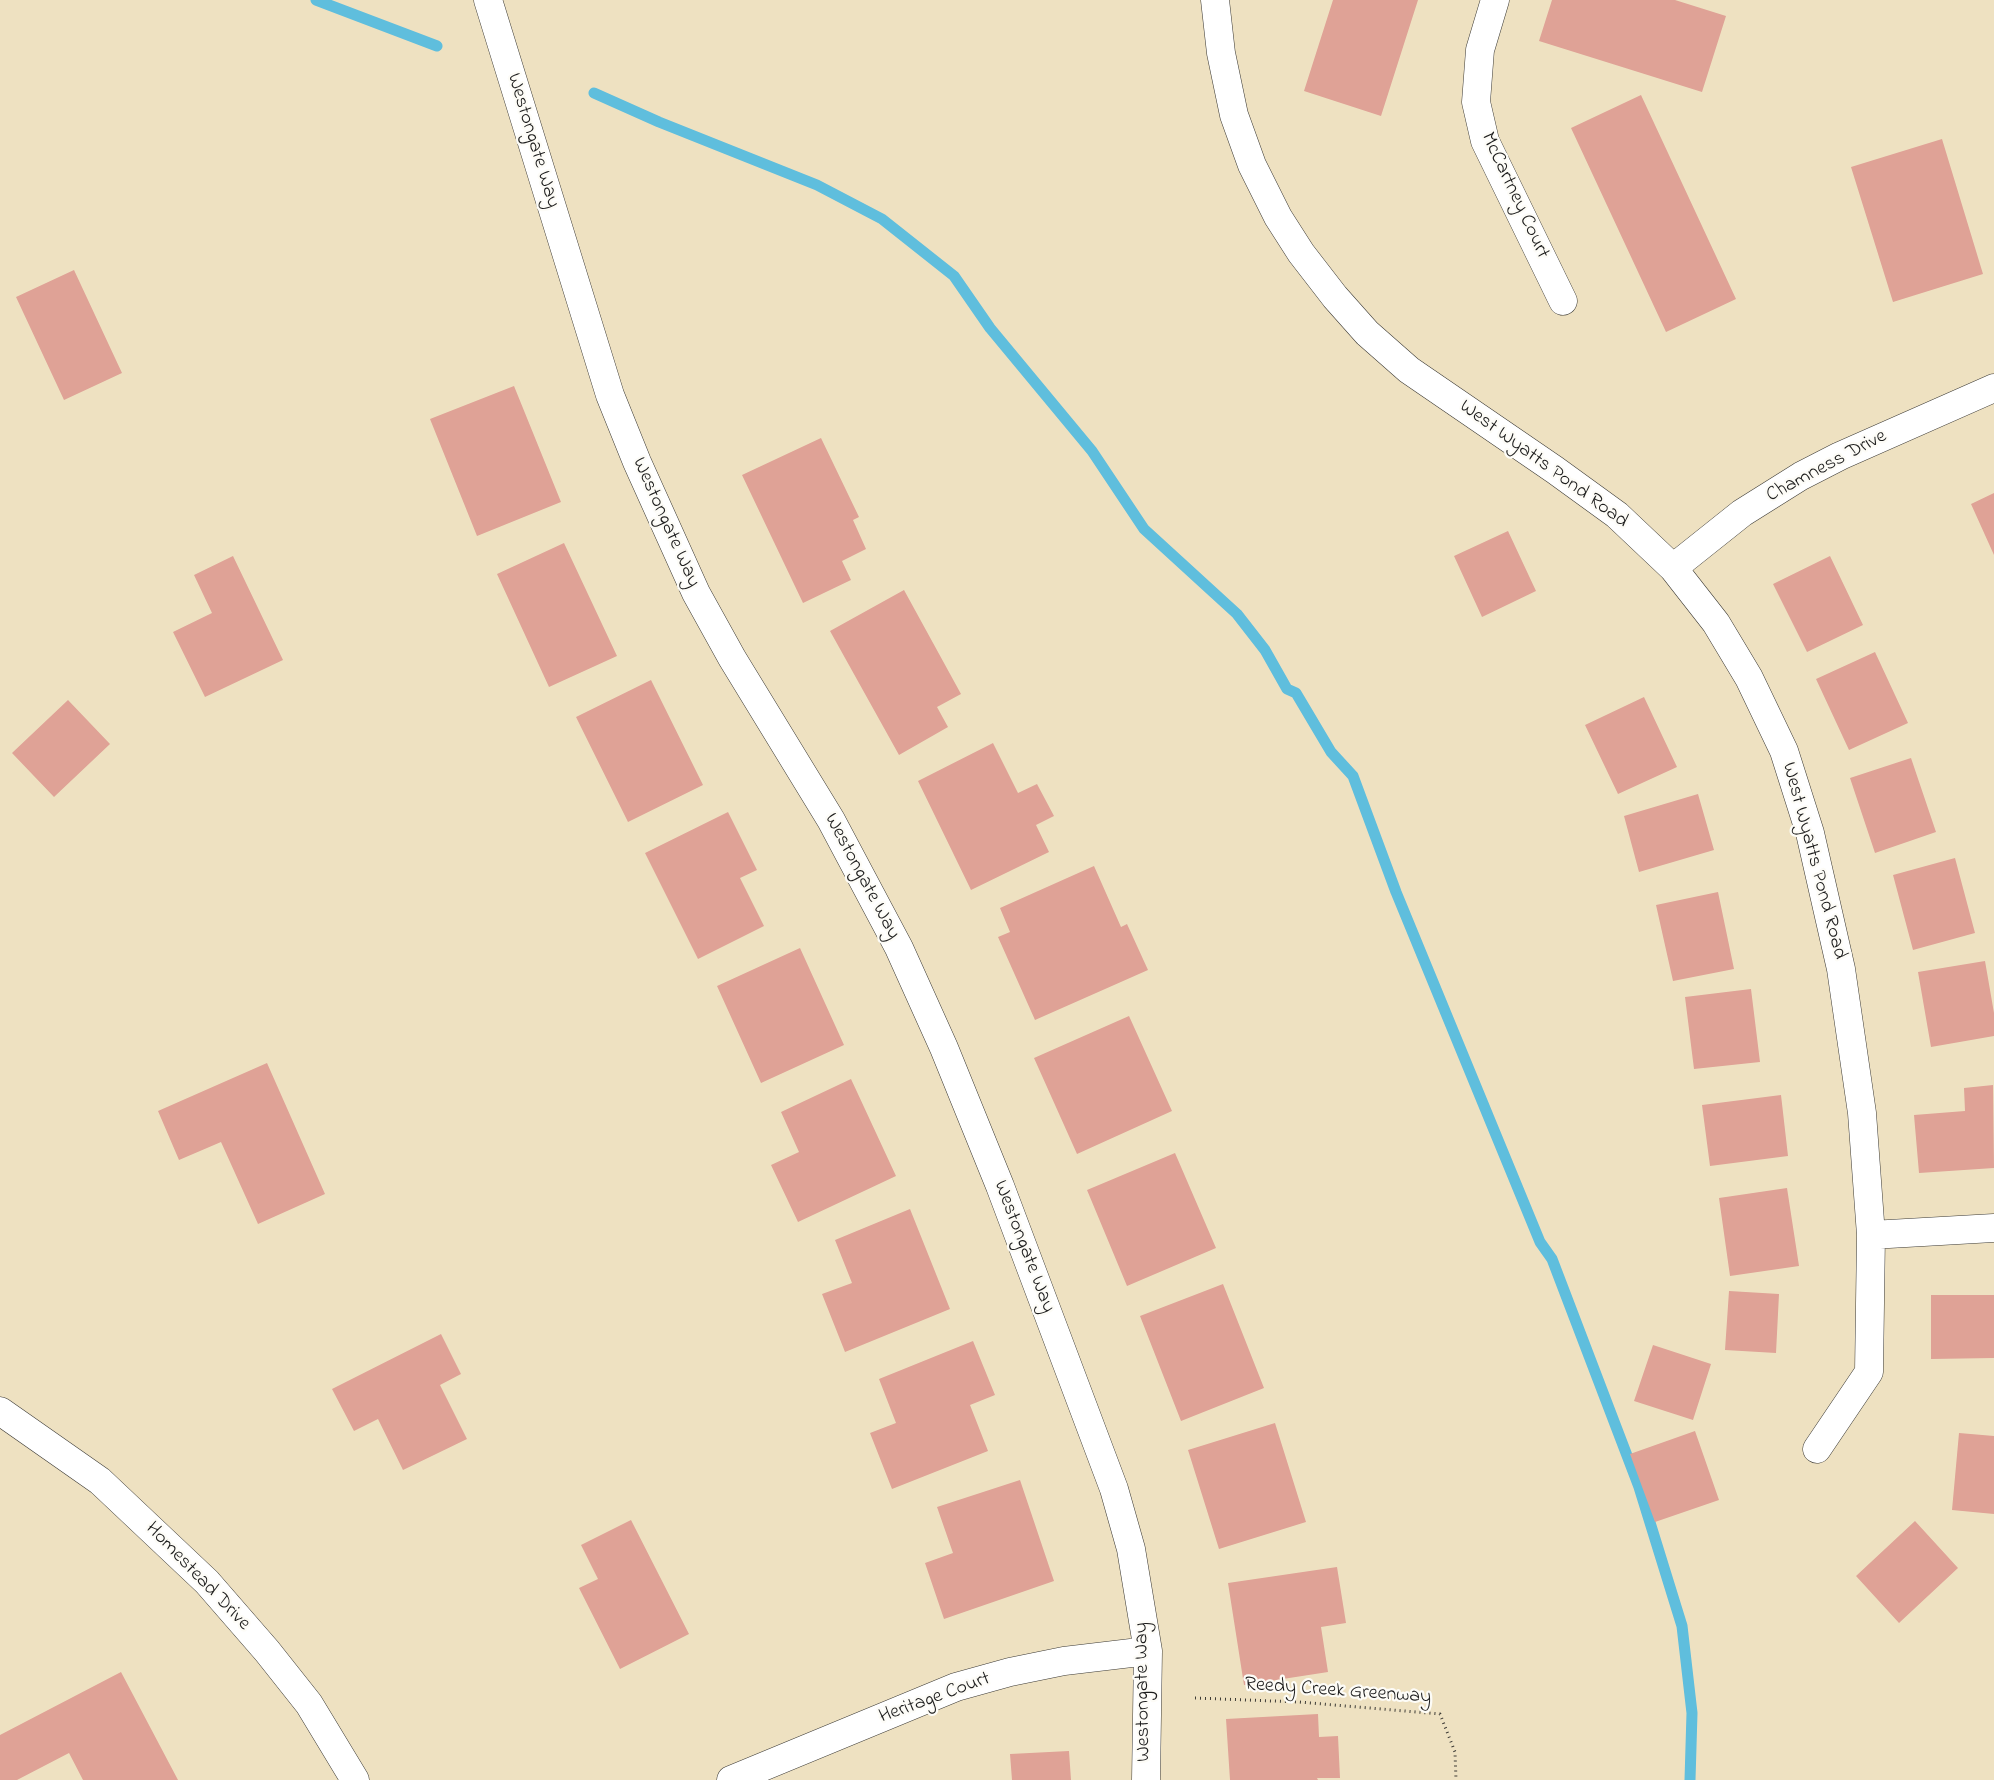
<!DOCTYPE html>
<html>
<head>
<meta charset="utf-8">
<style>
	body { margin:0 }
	canvas { display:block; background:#eee1c1 }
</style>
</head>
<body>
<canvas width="1994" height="1780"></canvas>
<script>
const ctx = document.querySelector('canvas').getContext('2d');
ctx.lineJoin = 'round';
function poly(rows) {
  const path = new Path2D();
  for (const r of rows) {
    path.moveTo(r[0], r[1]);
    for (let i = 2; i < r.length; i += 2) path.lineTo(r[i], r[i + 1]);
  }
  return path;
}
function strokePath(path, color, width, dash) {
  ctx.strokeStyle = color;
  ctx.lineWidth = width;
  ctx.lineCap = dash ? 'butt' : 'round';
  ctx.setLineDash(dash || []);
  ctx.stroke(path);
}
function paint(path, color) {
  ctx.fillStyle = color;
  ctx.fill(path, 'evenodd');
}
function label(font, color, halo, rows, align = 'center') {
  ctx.font = font + ' "Indie Flower",sans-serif';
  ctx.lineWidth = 4.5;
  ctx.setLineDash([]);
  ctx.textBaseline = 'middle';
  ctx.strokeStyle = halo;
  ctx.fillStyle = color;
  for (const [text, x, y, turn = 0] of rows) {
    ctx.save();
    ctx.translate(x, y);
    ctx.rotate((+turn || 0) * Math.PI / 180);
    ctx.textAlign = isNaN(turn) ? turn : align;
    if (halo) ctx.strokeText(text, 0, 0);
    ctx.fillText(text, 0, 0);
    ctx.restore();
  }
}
strokePath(poly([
	[316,0,437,46],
	[594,93,659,122,817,185,882,219,954,276,990,328,1092,451,1144,529,1237,614,1265,650,1287,689,1296,693,1331,752,1353,776,1396,892,1540,1242,1552,1259,1639,1487,1682,1626,1692,1713,1690,1780]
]), '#5fbedd', 11);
paint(poly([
	[1333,0,1418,0,1381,116,1304,91],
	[1552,0,1675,0,1726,16,1702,92,1539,41],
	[1641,95,1736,299,1666,332,1571,128],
	[1942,139,1983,274,1893,302,1851,167],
	[74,270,122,373,64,400,16,297],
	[514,386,561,502,477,536,430,419],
	[821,438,859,517,853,520,866,549,842,561,851,580,803,603,742,475],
	[1994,493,1994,555,1971,504],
	[1508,531,1536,591,1482,617,1454,556],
	[564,543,617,656,549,687,497,574],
	[233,556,283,660,205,697,173,632,212,613,194,575],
	[1830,556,1863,625,1807,652,1773,584],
	[904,590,961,694,937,707,948,727,899,755,830,631],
	[1875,652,1908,723,1849,750,1816,679],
	[651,680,703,785,628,822,576,717],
	[1644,697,1677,767,1618,794,1585,725],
	[68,700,110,744,54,797,12,753],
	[993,743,1018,793,1037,784,1054,816,1036,825,1049,852,971,890,918,781],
	[1911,758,1936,832,1875,853,1850,778],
	[1698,794,1714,850,1639,872,1624,816],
	[728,812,757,870,740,878,764,926,698,959,645,853],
	[1955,858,1975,933,1913,950,1893,875],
	[1094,866,1121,927,1127,924,1148,970,1035,1020,998,937,1010,932,1000,908],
	[1718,892,1734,969,1673,981,1656,905],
	[800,948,844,1045,761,1083,717,986],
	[1985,961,1994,1013,1994,1036,1931,1047,1918,972],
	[1751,989,1760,1062,1694,1069,1685,997],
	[1129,1016,1172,1111,1077,1154,1034,1058],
	[267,1063,325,1194,258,1224,221,1142,179,1160,158,1111],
	[851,1079,896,1176,798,1222,771,1165,799,1152,781,1112],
	[1993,1085,1994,1168,1919,1173,1914,1115,1965,1111,1964,1088],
	[1781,1095,1788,1156,1710,1166,1702,1105],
	[1175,1153,1216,1248,1127,1286,1087,1190],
	[1787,1188,1799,1266,1730,1276,1719,1198],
	[910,1209,950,1309,845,1352,822,1294,852,1283,835,1240],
	[1223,1284,1264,1388,1181,1421,1140,1316],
	[1729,1291,1779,1294,1776,1353,1725,1350],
	[1931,1295,1994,1295,1994,1358,1931,1359],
	[441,1334,461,1374,440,1385,467,1439,403,1470,378,1419,354,1431,332,1389],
	[973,1341,995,1395,970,1405,988,1451,892,1489,870,1433,896,1423,879,1379],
	[1653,1345,1711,1364,1693,1420,1634,1401],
	[1275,1423,1306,1522,1219,1549,1188,1450],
	[1695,1431,1719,1500,1655,1522,1630,1454],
	[1959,1433,1994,1436,1994,1514,1952,1510],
	[1020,1480,1054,1581,944,1619,925,1563,953,1553,937,1507],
	[631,1520,689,1634,620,1669,579,1588,598,1579,581,1545],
	[1915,1521,1958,1568,1899,1623,1856,1576],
	[1337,1567,1346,1623,1321,1627,1328,1672,1244,1685,1228,1583],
	[121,1672,178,1780,83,1780,69,1753,17,1780,0,1780,0,1735],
	[1318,1714,1319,1737,1338,1736,1340,1778,1317,1778,1318,1780,1230,1780,1226,1719],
	[1069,1751,1071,1780,1012,1780,1010,1754]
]), '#dfa296');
const minor = poly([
	[488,0,610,395,637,462,696,593,732,658,831,820,899,948,944,1048,1000,1186,1114,1489,1131,1549,1148,1651,1146,1780],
	[1215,0,1221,53,1234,115,1252,165,1278,217,1301,253,1335,297,1367,333,1409,370,1555,470,1617,515,1673,568,1716,623,1749,678,1784,751,1810,833,1841,969,1862,1113,1871,1235,1869,1372,1817,1449],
	[1495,0,1480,50,1476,102,1485,141,1563,301],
	[1673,568,1742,513,1801,476,1840,456,1994,388],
	[1871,1235,1994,1228],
	[0,1411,100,1481,207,1582,267,1651,309,1704,355,1780],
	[731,1780,956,1687,1010,1672,1064,1661,1148,1651]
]);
strokePath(minor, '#3c3a35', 29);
strokePath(poly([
	[1195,1698,1299,1702,1440,1714,1455,1752,1456,1780]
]), '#3c3a35', 3, [1, 4]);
strokePath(minor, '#fff', 28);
label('20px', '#1c1c1c', '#fdfcf7', [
	["Westongate Way",532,141,73],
	["McCartney Court",1514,196,65],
	["West Wyatts Pond Road",1543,465,36],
	["Chamness Drive",1827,467,-28],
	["Westongate Way",665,523,66],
	["West Wyatts Pond Road",1813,861,75],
	["Westongate Way",861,877,62],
	["Westongate Way",1023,1247,69],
	["Homestead Drive",197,1577,46],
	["Westongate Way",1144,1692,-91],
	["Reedy Creek Greenway",1338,1692,4],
	["Heritage Court",935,1699,-20]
]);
</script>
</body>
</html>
